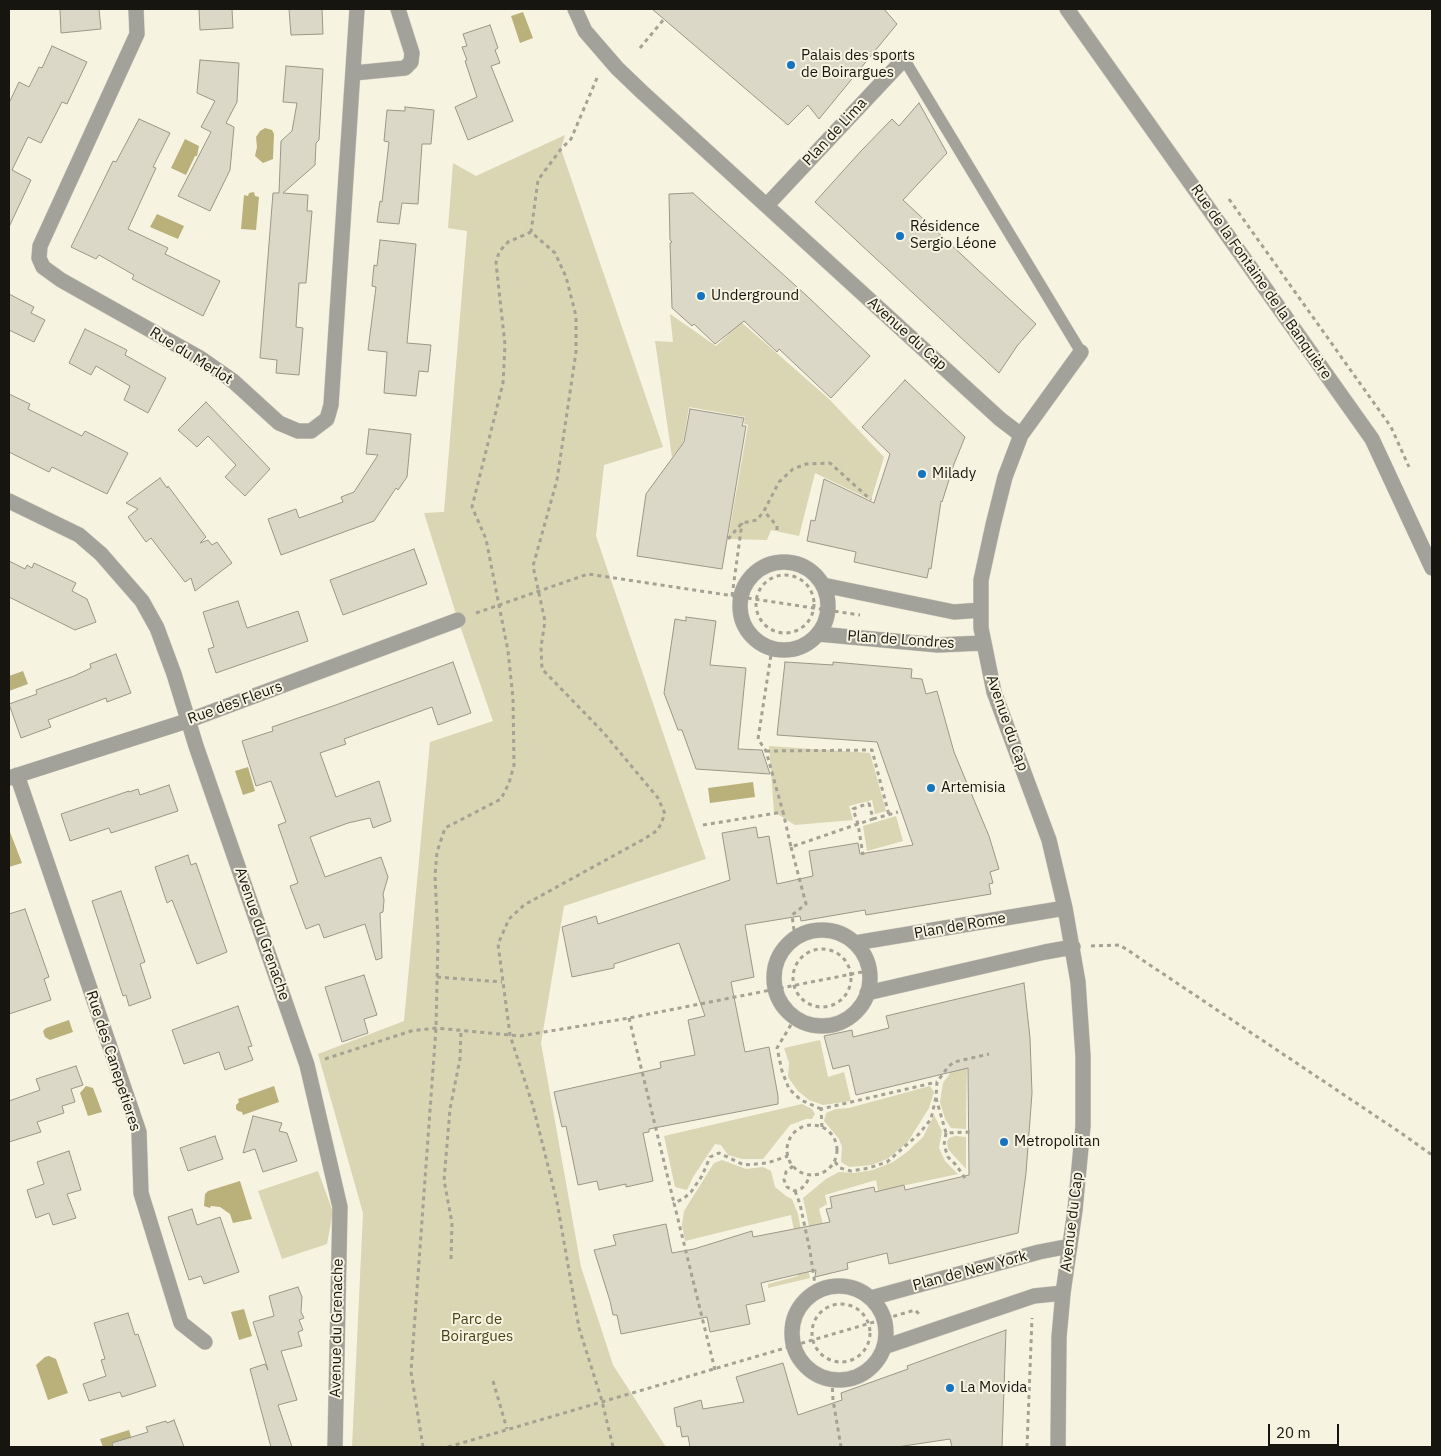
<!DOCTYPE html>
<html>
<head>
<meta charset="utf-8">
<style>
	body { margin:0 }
	#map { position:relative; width:1441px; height:1456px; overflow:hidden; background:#f6f3e1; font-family:"IBM Plex Sans",sans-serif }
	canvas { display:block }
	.frame { position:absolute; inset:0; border:10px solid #16150f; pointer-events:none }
	.scale { position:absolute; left:1268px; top:1424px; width:71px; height:22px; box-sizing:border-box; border:2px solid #16150f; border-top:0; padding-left:6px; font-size:15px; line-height:18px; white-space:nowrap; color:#16150f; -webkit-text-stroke:4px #f6f3e1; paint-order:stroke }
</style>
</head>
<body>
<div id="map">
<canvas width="1441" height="1456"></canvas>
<div class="frame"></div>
<div class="scale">20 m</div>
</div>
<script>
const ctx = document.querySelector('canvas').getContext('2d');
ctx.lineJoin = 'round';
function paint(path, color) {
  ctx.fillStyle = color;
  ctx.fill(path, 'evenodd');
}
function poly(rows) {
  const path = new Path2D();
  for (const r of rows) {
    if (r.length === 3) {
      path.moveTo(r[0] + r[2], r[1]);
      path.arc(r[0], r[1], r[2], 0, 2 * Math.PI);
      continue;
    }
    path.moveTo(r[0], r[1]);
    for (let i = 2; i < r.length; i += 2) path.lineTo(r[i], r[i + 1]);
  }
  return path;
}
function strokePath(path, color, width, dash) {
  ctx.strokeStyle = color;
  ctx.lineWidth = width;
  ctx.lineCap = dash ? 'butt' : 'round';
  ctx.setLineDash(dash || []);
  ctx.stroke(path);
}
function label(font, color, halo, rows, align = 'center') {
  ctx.font = font + ' "IBM Plex Sans",sans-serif';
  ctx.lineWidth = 4;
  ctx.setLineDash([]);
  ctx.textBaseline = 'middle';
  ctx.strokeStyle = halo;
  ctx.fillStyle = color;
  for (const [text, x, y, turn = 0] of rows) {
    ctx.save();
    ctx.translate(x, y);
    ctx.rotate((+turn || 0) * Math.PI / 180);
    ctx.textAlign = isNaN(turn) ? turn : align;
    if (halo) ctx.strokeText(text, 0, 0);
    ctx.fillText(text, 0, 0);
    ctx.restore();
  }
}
paint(poly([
	[565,135,561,149,663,447,604,465,596,536,706,859,564,906,541,1043,581,1267,613,1365,666,1447,352,1447,363,1213,318,1054,404,1021,430,742,493,721,458,620,424,513,444,512,467,231,448,228,453,163,476,176],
	[670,314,716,346,741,322,828,398,884,457,871,500,815,473,799,536,771,530,767,540,728,539,748,425,744,424,745,417,689,407,683,443,672,457,655,341,673,342],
	[769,746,870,753,886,811,875,814,872,800,849,806,853,820,795,825,774,812],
	[896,816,903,841,867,851,863,826],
	[820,1040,828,1077,844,1072,851,1101,823,1105,809,1100,798,1091,788,1077,789,1063,784,1048],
	[967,1061,966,1129,951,1128,945,1119,940,1102,943,1083,953,1069],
	[930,1086,934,1092,929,1108,907,1143,887,1159,872,1165,849,1167,841,1162,842,1147,839,1139,824,1121,826,1113,836,1109,849,1108],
	[802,1104,812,1109,815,1114,812,1119,806,1119,790,1125,763,1159,742,1159,728,1155,721,1145,715,1144,693,1177,687,1190,675,1187,664,1136],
	[934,1115,942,1131,939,1148,945,1161,958,1174,878,1191,876,1180,825,1195,827,1204,819,1209,823,1224,812,1240,803,1198,826,1179,839,1172,854,1173,873,1170,893,1162,907,1152,923,1137],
	[955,1136,966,1137,966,1169,948,1149,947,1142,949,1138],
	[722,1160,746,1169,763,1167,771,1171,775,1187,786,1196,792,1199,798,1214,810,1278,768,1288,768,1284,798,1276,794,1253,798,1252,791,1215,685,1241,682,1225,684,1211,714,1163],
	[318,1171,333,1212,327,1244,282,1259,258,1191]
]), '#dad5b3');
paint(poly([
	[523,12,533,38,520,43,511,16],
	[265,128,272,130,274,134,273,159,263,163,255,156,257,147,256,137,260,131],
	[185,139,199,146,197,156,195,156,186,175,171,168],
	[254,192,255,196,259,197,256,230,241,229,244,195,248,196,249,193],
	[157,214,184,226,178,239,150,227],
	[23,671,28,684,9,691,9,676],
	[248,767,255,791,243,795,235,771],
	[753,782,755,797,710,803,708,788],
	[9,832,10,832,22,863,9,867],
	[69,1020,73,1032,50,1040,45,1037,43,1031,46,1028],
	[86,1086,93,1088,102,1112,88,1116,80,1093],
	[274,1086,279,1102,243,1115,242,1112,238,1111,236,1109,236,1105,239,1102,238,1099],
	[240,1181,252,1219,233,1223,230,1214,220,1207,211,1206,210,1208,204,1206,205,1194,208,1191],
	[244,1309,252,1336,239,1340,231,1312],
	[49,1356,56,1359,68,1393,48,1400,36,1365,45,1357],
	[129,1430,134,1447,103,1447,100,1439]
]), '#bab07a');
const building = poly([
	[60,9,99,9,101,29,61,33,60,9],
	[199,9,232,9,233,28,200,30,199,9],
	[289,9,322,9,323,34,291,35,289,9],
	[652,9,884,9,897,24,819,119,808,105,788,125,652,9],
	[490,25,498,48,495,50,500,63,491,66,513,121,468,140,455,107,477,97,465,61,467,60,462,47,467,46,463,34,490,25],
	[52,46,87,62,67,104,62,102,41,143,28,137,12,170,31,180,9,227,9,103,19,82,29,87,39,67,42,68,52,46],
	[200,60,239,63,237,102,226,123,234,127,230,170,210,211,178,196,211,132,201,127,215,101,197,93,200,60],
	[286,66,323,69,319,140,316,143,315,165,283,193,308,195,307,211,312,211,306,283,299,283,296,327,303,328,299,375,276,373,277,360,260,358,273,193,279,193,281,141,292,131,297,103,283,102,286,66],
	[919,103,947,153,903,200,1036,324,1017,346,999,373,815,202,861,151,892,119,899,126,919,103],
	[405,107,434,110,431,144,422,144,418,204,402,203,399,224,377,222,380,201,382,202,389,142,384,141,387,110,405,111,405,107],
	[139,119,170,133,153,167,156,168,128,229,168,248,165,254,220,281,203,316,132,279,134,275,99,255,96,259,71,247,113,161,116,162,139,119],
	[693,193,807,296,870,356,831,398,779,349,777,352,744,321,715,344,694,324,692,326,672,308,670,243,672,242,670,240,669,194,693,193],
	[380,240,416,244,407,343,431,345,428,372,419,371,416,396,384,393,387,352,368,350,376,287,372,286,374,265,377,266,380,240],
	[9,294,34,307,31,313,45,320,34,342,9,330,9,294],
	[85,329,127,350,125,355,166,378,148,413,124,400,130,386,96,366,91,375,69,363,85,329],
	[905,380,965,437,954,464,942,502,941,501,931,569,929,568,927,578,854,562,856,552,807,541,811,520,815,521,824,479,874,503,890,454,862,427,905,380],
	[9,394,30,404,28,409,82,436,85,431,128,453,107,494,52,467,49,472,9,452,9,394],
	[206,402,270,469,245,496,225,477,236,465,208,436,197,447,178,430,206,402],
	[690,409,744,418,742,426,746,426,722,569,637,556,646,494,684,442,690,409],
	[369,429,411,434,407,477,398,490,396,488,374,521,281,555,268,519,296,509,299,518,343,502,341,497,354,492,378,455,366,454,369,429],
	[160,478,167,488,168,486,206,537,200,543,208,540,212,545,217,542,232,563,195,591,191,578,185,582,151,538,146,542,128,517,138,509,126,503,160,478],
	[414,549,427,584,343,615,330,580,414,549],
	[9,561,25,569,27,565,32,568,34,563,76,583,72,591,87,599,96,622,75,630,9,597,9,561],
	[238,601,247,628,298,611,308,641,216,673,208,649,214,647,203,612,238,601],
	[686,617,716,621,710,665,746,668,738,749,762,750,770,774,696,769,682,730,678,730,664,693,675,619,686,621,686,617],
	[116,654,131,693,107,702,106,698,48,720,51,727,21,738,9,704,37,694,36,690,74,676,91,668,90,664,116,654],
	[453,662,471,713,438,725,432,707,344,739,346,744,320,753,336,797,379,781,391,821,373,828,370,818,348,823,310,837,325,877,381,857,388,877,383,894,384,900,383,912,380,913,382,958,376,960,365,924,324,938,319,924,306,929,290,886,298,883,278,825,286,822,271,781,256,786,242,741,273,731,272,727,333,706,453,662],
	[785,662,833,665,833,662,912,669,911,678,922,679,926,694,937,691,954,752,989,836,999,869,990,872,993,883,989,884,991,894,866,915,865,910,801,921,800,916,745,925,754,977,731,982,745,1052,769,1047,778,1096,778,1104,649,1129,649,1132,643,1133,653,1181,626,1187,626,1184,599,1190,597,1181,578,1185,566,1126,562,1127,554,1092,661,1068,660,1062,695,1055,688,1020,705,1016,679,943,614,964,614,968,572,977,562,927,596,916,598,924,730,880,722,833,756,827,758,838,769,836,777,884,813,876,809,851,858,843,860,854,913,845,877,742,777,735,785,662],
	[169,785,178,811,111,833,109,828,70,841,61,814,129,791,129,792,138,789,140,795,169,785],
	[188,855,191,865,196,863,227,952,197,964,172,900,167,903,155,867,188,855],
	[121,891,145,962,140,964,151,998,129,1006,126,995,123,996,92,901,121,891],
	[25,909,49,977,44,979,51,1000,9,1014,9,914,25,909],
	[364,975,377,1015,364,1019,368,1033,342,1042,325,987,364,975],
	[1024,983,1030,1038,1032,1093,1026,1173,1018,1233,889,1264,887,1253,847,1263,848,1269,815,1277,816,1270,761,1283,765,1301,746,1305,750,1324,710,1332,707,1317,621,1334,617,1315,613,1315,610,1301,594,1250,616,1245,613,1235,666,1224,672,1253,694,1249,752,1231,753,1237,830,1222,826,1209,832,1208,830,1197,874,1187,875,1192,904,1185,905,1190,969,1175,968,1068,856,1095,849,1065,833,1069,824,1036,852,1030,853,1037,889,1028,886,1016,1024,983],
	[238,1006,252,1046,248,1047,253,1060,225,1070,219,1052,184,1064,172,1030,238,1006],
	[76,1066,83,1085,71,1089,75,1102,62,1106,64,1113,37,1122,41,1132,9,1142,9,1101,40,1090,36,1079,76,1066],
	[253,1116,282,1123,279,1131,287,1133,297,1161,263,1172,255,1149,243,1153,253,1116],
	[215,1136,223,1159,188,1171,180,1148,215,1136],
	[69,1151,81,1190,67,1194,76,1218,53,1225,49,1213,36,1218,27,1190,44,1184,37,1162,69,1151],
	[192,1209,197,1225,220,1217,239,1272,204,1284,201,1276,189,1280,168,1217,192,1209],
	[298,1287,302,1297,301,1312,304,1318,299,1320,303,1330,298,1332,302,1346,281,1351,297,1400,278,1405,292,1447,271,1447,250,1369,265,1364,268,1370,253,1322,274,1316,269,1296,298,1287],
	[128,1313,135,1335,138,1334,156,1386,122,1397,120,1392,89,1401,83,1384,106,1376,101,1360,105,1359,94,1323,128,1313],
	[1006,1330,1002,1447,952,1447,950,1439,897,1447,690,1447,688,1436,682,1437,680,1426,677,1427,674,1408,701,1400,703,1409,744,1402,736,1377,783,1363,798,1415,842,1400,841,1393,908,1369,907,1366,1006,1330],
	[174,1420,184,1447,113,1447,112,1443,148,1432,146,1427,166,1421,167,1423,174,1420]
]);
paint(building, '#dbd8c7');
strokePath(building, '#999787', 1);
const lane = poly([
	[904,59,1081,352]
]);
const street = poly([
	[136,9,137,34,40,246,39,258,43,267,61,280,200,358,233,381,279,423,298,431,311,431,327,419,331,405,357,9],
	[575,9,585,31,617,68,642,92,1000,419,1021,435],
	[1067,9,1372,439,1432,568],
	[354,73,405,68,411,62,412,53,398,9],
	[767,205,904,59],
	[9,501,79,535,101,554,142,601,157,628,174,674,196,746,307,1065,340,1207,335,1447],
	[784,606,44],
	[823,585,954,612,981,610],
	[818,634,938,645,983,643],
	[17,775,139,1132,141,1193,181,1323,205,1342],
	[9,778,187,721,458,620],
	[822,978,48],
	[855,943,1065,908],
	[867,993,1045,952,1073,947],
	[839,1333,47],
	[871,1298,1039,1252,1070,1246],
	[884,1347,1034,1296,1063,1293],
	[1058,1447,1059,1337,1063,1293,1075,1210,1083,1126,1083,1056,1078,982,1065,908,1049,840,994,692,981,628,981,580,993,525,1005,477,1021,435,1081,352]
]);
strokePath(lane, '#d2cfbf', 12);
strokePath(street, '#d2cfbf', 16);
strokePath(poly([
	[640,48,664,19],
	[597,78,571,139,561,149,538,180,531,232,555,253,566,277,576,316,576,352,557,480,533,566,545,621,541,647,542,669,603,732,658,798,665,814,658,830,644,839,524,905,509,919,498,944,510,1035,533,1106,557,1202,579,1328,602,1401,613,1447],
	[1229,199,1391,427,1409,467],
	[777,530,777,526,764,511,779,482,793,469,806,464,830,463,871,500],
	[728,539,742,523,757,520,764,511],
	[785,604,29],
	[732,596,742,523],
	[476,613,588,574,860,615],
	[772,648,758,739,766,751,783,812],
	[766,751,872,750,889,815],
	[869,803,873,819,858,824,853,809,869,803],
	[873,819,898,812],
	[703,825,783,812,791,847,858,824,863,855],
	[791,847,806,904,792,915,795,938],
	[1091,946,1120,945,1401,1133,1432,1155],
	[822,978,29],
	[437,977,502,982],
	[629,1018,674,1203],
	[795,1018,777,1048,782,1071,789,1089,801,1100,821,1109],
	[325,1059,411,1031,436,1028,520,1036,629,1018,862,972],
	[936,1098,946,1133,970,1132],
	[812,1150,25],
	[822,1127,821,1109,937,1082],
	[946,1133,944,1145,948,1157,956,1165,965,1178],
	[835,1162,840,1168,851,1171,869,1168,887,1162,919,1134,931,1119,936,1097,937,1082,948,1067,954,1062,989,1054],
	[793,1166,786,1172,784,1180,787,1187,795,1191,802,1188,807,1182,810,1175],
	[795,1191,800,1204,810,1251,816,1291],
	[451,1259,452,1223,444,1180,450,1109,460,1059,461,1031],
	[841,1333,29],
	[715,1370,674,1203,683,1199,691,1192,702,1176,710,1157,719,1153,744,1165,767,1163,788,1156],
	[832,1380,833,1400,841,1447],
	[493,1381,507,1429],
	[423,1447,411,1372,436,1028,438,940,435,876,437,852,445,828,501,799,509,783,514,765,513,698,508,651,486,539,472,507,503,383,505,345,496,263,499,252,508,242,531,232],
	[448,1447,915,1310,920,1315],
	[1027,1447,1032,1318]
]), '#a4a294', 3, [4, 4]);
strokePath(lane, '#a2a19a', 11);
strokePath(street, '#a2a19a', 15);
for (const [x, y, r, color] of [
	[791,65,5,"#1673c0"],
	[900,236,5,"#1673c0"],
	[701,296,5,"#1673c0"],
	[922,474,5,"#1673c0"],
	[931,788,5,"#1673c0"],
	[1004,1142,5,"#1673c0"],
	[950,1388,5,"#1673c0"]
]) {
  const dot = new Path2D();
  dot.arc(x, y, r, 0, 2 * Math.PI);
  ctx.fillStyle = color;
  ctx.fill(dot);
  strokePath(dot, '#f6f3e1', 2);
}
label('15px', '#16150f', '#f6f3e1', [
	["Palais des sports",801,56],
	["de Boirargues",801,73],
	["Résidence",910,227],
	["Sergio Léone",910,244],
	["Underground",711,296],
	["Milady",932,474],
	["Artemisia",941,788],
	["Metropolitan",1014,1142],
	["La Movida",960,1388]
], 'left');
label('15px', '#16150f', '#f6f3e1', [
	["Plan de Lima",835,132,-47],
	["Rue de la Fontaine de la Banquière",1261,282,55],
	["Avenue du Cap",907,334,42],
	["Rue du Merlot",191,356,32],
	["Plan de Londres",901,640,4],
	["Rue des Fleurs",235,703,-20],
	["Avenue du Cap",1007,723,71],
	["Plan de Rome",960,926,-10],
	["Avenue du Grenache",262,934,71],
	["Rue des Canepetieres",113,1061,72],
	["Avenue du Cap",1072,1222,-83],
	["Plan de New York",970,1271,-15],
	["Avenue du Grenache",337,1328,-89]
]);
label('15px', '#4a4318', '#f6f3e1', [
	["Parc de",477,1320],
	["Boirargues",477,1337]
]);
</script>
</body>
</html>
